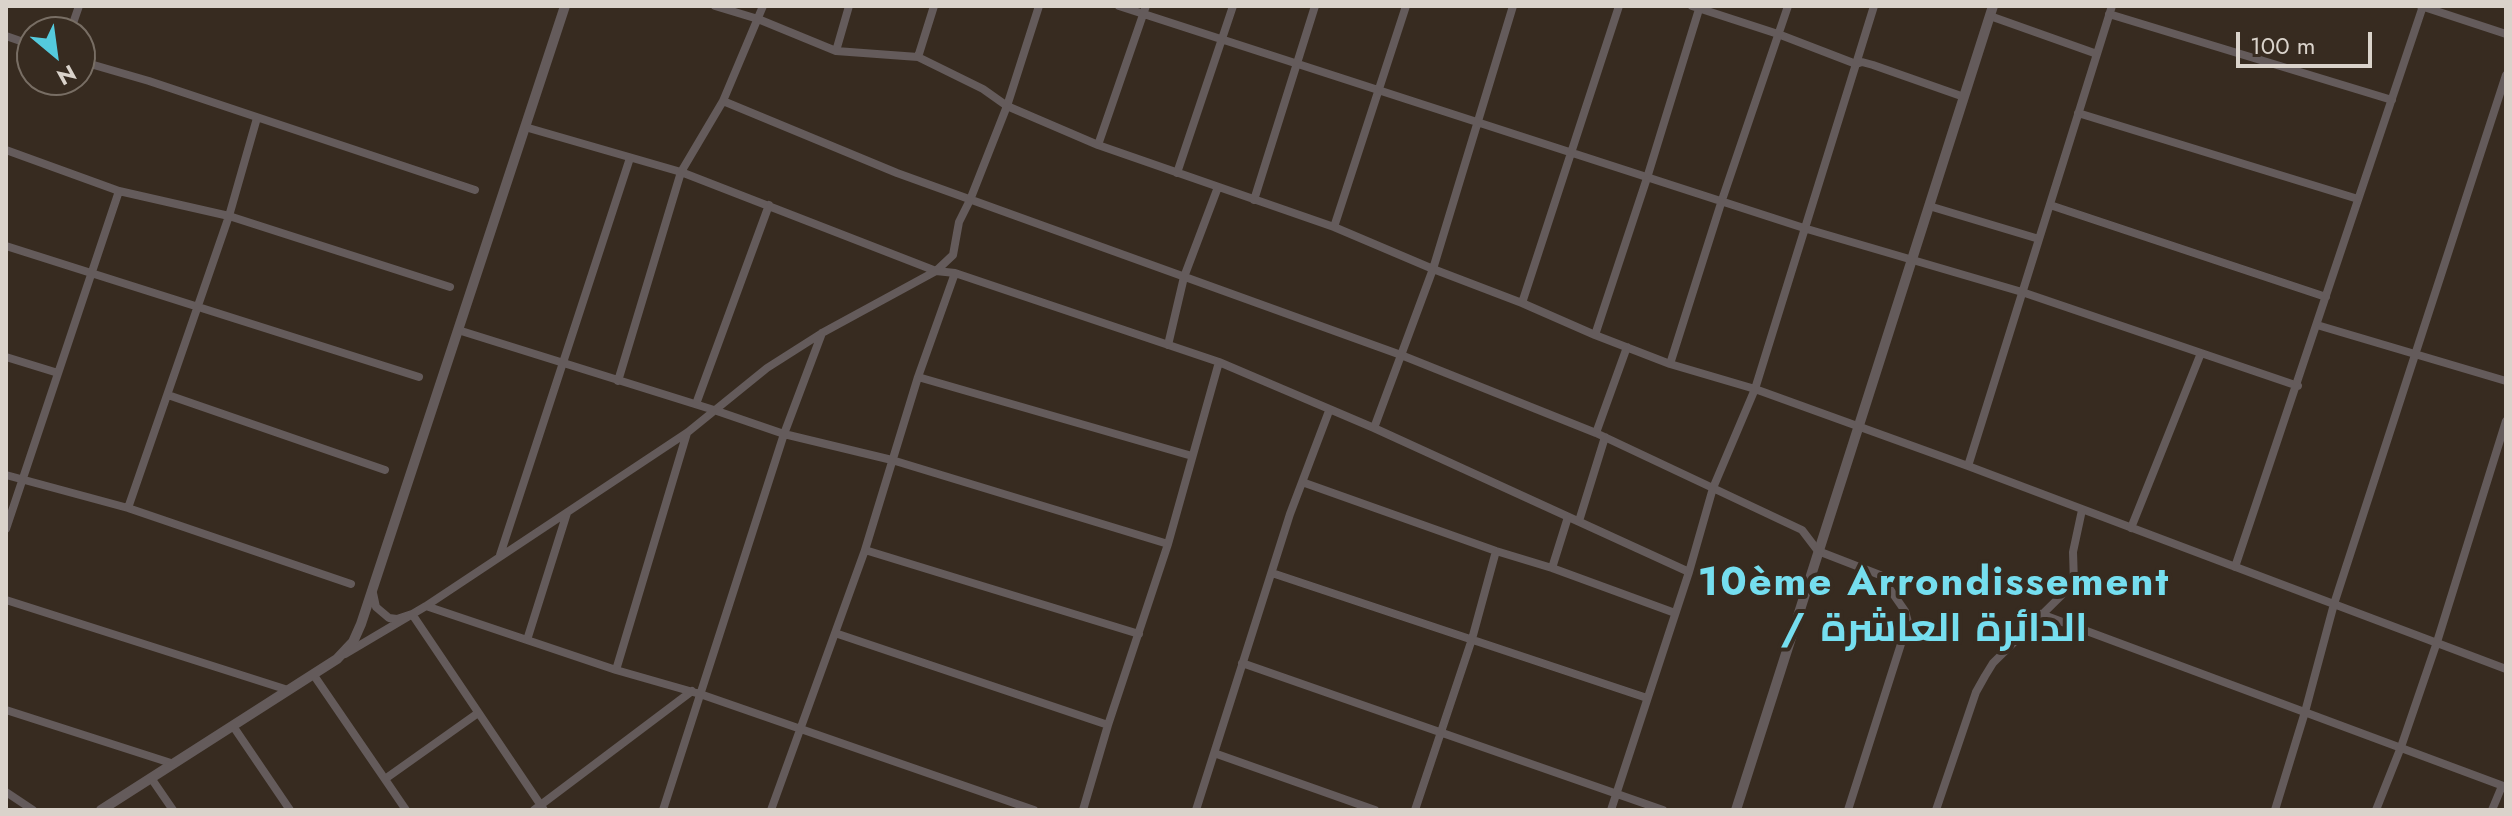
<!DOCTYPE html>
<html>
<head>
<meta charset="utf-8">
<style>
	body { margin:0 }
	#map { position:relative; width:2512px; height:816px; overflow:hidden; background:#372b20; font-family:Jost,sans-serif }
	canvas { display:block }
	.frame { position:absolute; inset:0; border:8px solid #dad3cb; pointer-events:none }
	.north { position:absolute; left:16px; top:16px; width:80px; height:80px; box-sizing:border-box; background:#372b20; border:2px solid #786e64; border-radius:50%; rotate:151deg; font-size:22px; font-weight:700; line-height:32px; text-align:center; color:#dad3cb }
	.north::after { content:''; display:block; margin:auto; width:28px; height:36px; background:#54cadd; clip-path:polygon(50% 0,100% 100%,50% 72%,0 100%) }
	.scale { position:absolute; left:2236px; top:32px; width:136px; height:36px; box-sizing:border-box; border:4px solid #dad3cb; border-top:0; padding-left:10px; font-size:24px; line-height:28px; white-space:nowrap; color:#dad3cb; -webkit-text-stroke:6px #372b20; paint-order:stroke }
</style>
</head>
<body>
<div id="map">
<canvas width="2512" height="816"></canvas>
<div class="frame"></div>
<div class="north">N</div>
<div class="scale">100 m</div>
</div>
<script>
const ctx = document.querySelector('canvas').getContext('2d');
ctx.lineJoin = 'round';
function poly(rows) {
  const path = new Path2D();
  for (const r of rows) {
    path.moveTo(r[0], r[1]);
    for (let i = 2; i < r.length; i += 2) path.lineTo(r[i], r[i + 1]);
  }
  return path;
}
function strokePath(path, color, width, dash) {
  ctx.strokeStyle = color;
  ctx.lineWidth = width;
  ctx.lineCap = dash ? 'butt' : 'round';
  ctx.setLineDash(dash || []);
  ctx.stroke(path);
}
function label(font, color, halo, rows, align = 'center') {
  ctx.font = font + ' Jost,Cairo,sans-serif';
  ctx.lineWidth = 8;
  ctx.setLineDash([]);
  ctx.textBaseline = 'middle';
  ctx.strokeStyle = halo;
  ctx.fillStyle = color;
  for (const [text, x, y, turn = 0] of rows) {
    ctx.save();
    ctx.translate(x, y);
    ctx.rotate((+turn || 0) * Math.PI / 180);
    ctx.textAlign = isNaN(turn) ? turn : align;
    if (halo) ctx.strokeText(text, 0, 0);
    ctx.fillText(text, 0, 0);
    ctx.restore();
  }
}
strokePath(poly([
	[715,6,758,19,836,51,918,57,983,89,1007,106,1098,145,1334,227,1433,269,1522,303,1595,335,1670,364,1755,389,1968,466,2506,669],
	[1119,6,1807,229,2022,292,2298,386],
	[1692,6,1778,34,1856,64,1862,62,1873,65,1964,97],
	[2421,6,2506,34],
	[2109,14,2392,100],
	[1990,16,2097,54],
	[70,32,79,6],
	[6,36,32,45],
	[836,51,849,6],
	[918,57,934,6],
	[80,61,149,81,475,190],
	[723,101,897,173,1401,355,1596,433,1802,530,1818,551,1880,575,1905,611,1908,622,1848,810],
	[2078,113,2358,199],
	[525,127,681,172,936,271,955,273,1219,362,1374,428,1689,572],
	[1098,145,1146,6],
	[6,150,119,191,229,216,450,287],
	[1177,173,1233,6],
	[1254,200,1315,6],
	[2050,205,2326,297],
	[1929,206,2039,239],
	[1334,227,1406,6],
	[6,246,419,377],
	[1522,303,1619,6],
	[2317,325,2506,381],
	[458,330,714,410,784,434,892,460,1168,544],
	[1595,335,1647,178,1700,6],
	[1168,345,1184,277,1218,187],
	[6,357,58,373],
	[1670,364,1722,200,1788,6],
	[918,377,1192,456],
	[618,381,681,172,723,101,763,6],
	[168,395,385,470],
	[696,404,769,205],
	[1374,428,1433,269,1513,6],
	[1596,433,1627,347],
	[1968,466,2112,6],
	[6,475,128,508,351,584],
	[1302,482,1496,551,1552,568,1675,613],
	[128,508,229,216,257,118],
	[1579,521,1605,437],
	[2131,528,2201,353],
	[6,529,119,191],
	[865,550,1139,634],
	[500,555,630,158],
	[2235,567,2423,6],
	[1552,568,1568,517],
	[1272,573,1647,698],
	[373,593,376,607,389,618,397,619,412,614,544,810],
	[6,600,288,690],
	[426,606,616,670,700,694,1034,810],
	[2041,614,2506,787],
	[835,633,1108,725],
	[527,640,567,513],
	[345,654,426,606,688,432,767,368,822,333,936,271,953,255,959,222,970,200,1007,106,1039,6],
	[1242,663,1663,810],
	[616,670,687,433],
	[313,674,406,810],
	[6,710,174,764],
	[233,726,290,810],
	[1214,753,1375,810],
	[151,778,173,810],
	[385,779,478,713],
	[6,792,33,810],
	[534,810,692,691],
	[663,810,784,434,822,333],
	[771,810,865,550,918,377,955,273],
	[1083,810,1108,725,1168,544,1219,362],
	[1196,810,1290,514,1329,411],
	[1415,810,1472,639,1496,551],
	[1611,810,1689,572,1713,488,1755,389,1874,6],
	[1936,810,1976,692,1985,676,1993,663,2074,583,2073,552,2082,510],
	[2275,810,2305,712,2334,604,2506,75],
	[2376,810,2401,747,2437,642,2506,421],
	[2492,810,2502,786]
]), '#645b5b', 8);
strokePath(poly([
	[101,810,337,659,353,642,361,624,565,6],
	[1736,810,1993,6]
]), '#645b5b', 10);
ctx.letterSpacing = '2px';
label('bold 40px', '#75deef', '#372b20', [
	["10ème Arrondissement",1934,585],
	["/ الدائرة العاشرة",1934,631]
]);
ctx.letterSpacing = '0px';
</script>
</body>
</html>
